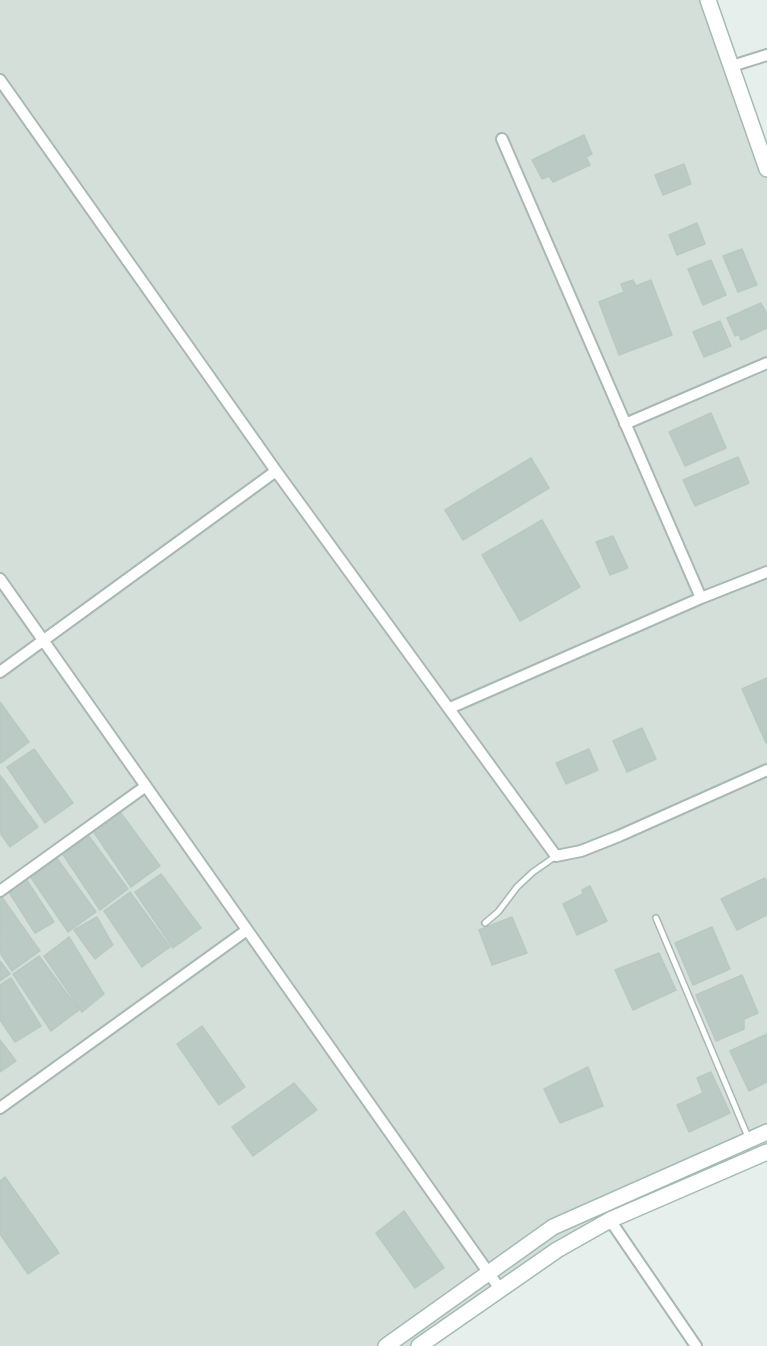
<!DOCTYPE html>
<html>
<head>
<meta charset="utf-8">
<style>
	body { margin:0 }
	canvas { display:block; background:#e6efeb }
</style>
</head>
<body>
<canvas width="767" height="1346"></canvas>
<script>
const ctx = document.querySelector('canvas').getContext('2d');
ctx.lineJoin = 'round';
function paint(path, color) {
  ctx.fillStyle = color;
  ctx.fill(path, 'evenodd');
}
function poly(rows) {
  const path = new Path2D();
  for (const r of rows) {
    path.moveTo(r[0], r[1]);
    for (let i = 2; i < r.length; i += 2) path.lineTo(r[i], r[i + 1]);
  }
  return path;
}
function strokePath(path, color, width, dash) {
  ctx.strokeStyle = color;
  ctx.lineWidth = width;
  ctx.lineCap = dash ? 'butt' : 'round';
  ctx.setLineDash(dash || []);
  ctx.stroke(path);
}
paint(poly([
	[0,0,708,0,767,167,767,1148,598,1227,416,1346,0,1346]
]), '#d4dfda');
const building = poly([
	[584,135,592,154,586,157,590,165,553,182,549,176,542,179,532,160,584,135],
	[684,164,691,184,663,195,655,175,684,164],
	[697,223,705,244,677,255,669,235,697,223],
	[742,249,757,285,738,292,723,256,742,249],
	[711,260,726,295,703,305,688,269,711,260],
	[633,280,636,286,651,280,672,335,619,355,599,302,624,292,621,284,633,280],
	[761,303,767,314,767,328,741,340,739,334,735,336,727,318,761,303],
	[720,321,731,346,704,357,693,332,720,321],
	[711,413,726,448,685,466,669,432,711,413],
	[738,457,749,483,695,506,683,480,738,457],
	[531,458,549,488,463,540,445,510,531,458],
	[542,520,580,587,520,621,482,555,542,520],
	[613,536,628,568,610,575,596,542,613,536],
	[767,678,767,742,766,743,742,689,767,678],
	[0,702,29,742,1,763,0,761,0,702],
	[642,728,656,759,627,772,613,741,642,728],
	[34,749,73,803,45,823,7,767,34,749],
	[589,749,598,770,566,784,556,763,589,749],
	[0,775,38,827,10,847,0,833,0,775],
	[120,812,160,866,131,887,93,831,120,812],
	[88,835,128,889,100,910,62,853,88,835],
	[56,857,96,912,68,932,30,876,56,857],
	[161,874,201,928,173,948,135,892,161,874],
	[765,878,767,882,767,915,737,930,721,899,765,878],
	[26,879,54,922,35,933,9,892,26,879],
	[590,886,607,921,577,935,563,904,583,894,582,890,590,886],
	[130,892,170,947,142,967,104,911,130,892],
	[1,896,40,951,12,971,0,953,1,896],
	[97,917,113,945,95,959,74,930,97,917],
	[512,917,527,953,492,965,479,930,512,917],
	[712,927,730,969,693,985,675,943,712,927],
	[69,937,104,994,82,1012,44,956,69,937],
	[659,953,676,990,633,1010,615,970,659,953],
	[39,956,79,1010,51,1031,13,974,39,956],
	[0,961,10,974,0,981,0,961],
	[742,975,758,1013,744,1019,744,1029,716,1041,696,995,742,975],
	[11,978,41,1026,15,1042,0,1020,0,985,11,978],
	[202,1026,245,1087,219,1105,177,1044,202,1026],
	[767,1034,767,1082,749,1091,730,1051,767,1034],
	[0,1040,16,1061,0,1072,0,1040],
	[588,1067,603,1106,560,1123,544,1089,588,1067],
	[711,1072,730,1113,689,1132,677,1105,703,1093,697,1078,711,1072],
	[294,1083,317,1110,253,1156,232,1127,294,1083],
	[5,1177,59,1253,28,1274,0,1234,0,1181,5,1177],
	[404,1211,444,1268,415,1288,376,1233,404,1211]
]);
paint(building, '#bbcac4');
strokePath(building, '#b8c9c2', 1.5);
const lane = poly([
	[656,918,748,1137],
	[485,923,498,912,517,887,533,872,556,856]
]);
const street = poly([
	[732,66,767,55],
	[0,80,276,471,556,856,581,851,619,836,767,770],
	[502,139,701,598,767,572],
	[625,424,767,363],
	[0,579,500,1289],
	[0,672,276,471],
	[450,708,701,598],
	[0,891,146,786],
	[0,1108,247,930],
	[610,1220,696,1346]
]);
const secondary = poly([
	[708,0,767,169],
	[386,1346,553,1227,767,1132],
	[419,1346,557,1250,610,1220,767,1152]
]);
strokePath(lane, '#a8b8b3', 8);
strokePath(street, '#a8b8b3', 14);
strokePath(secondary, '#a4bbb4', 18);
strokePath(lane, '#fff', 5);
strokePath(street, '#fff', 10);
strokePath(secondary, '#fff', 15);
</script>
</body>
</html>
